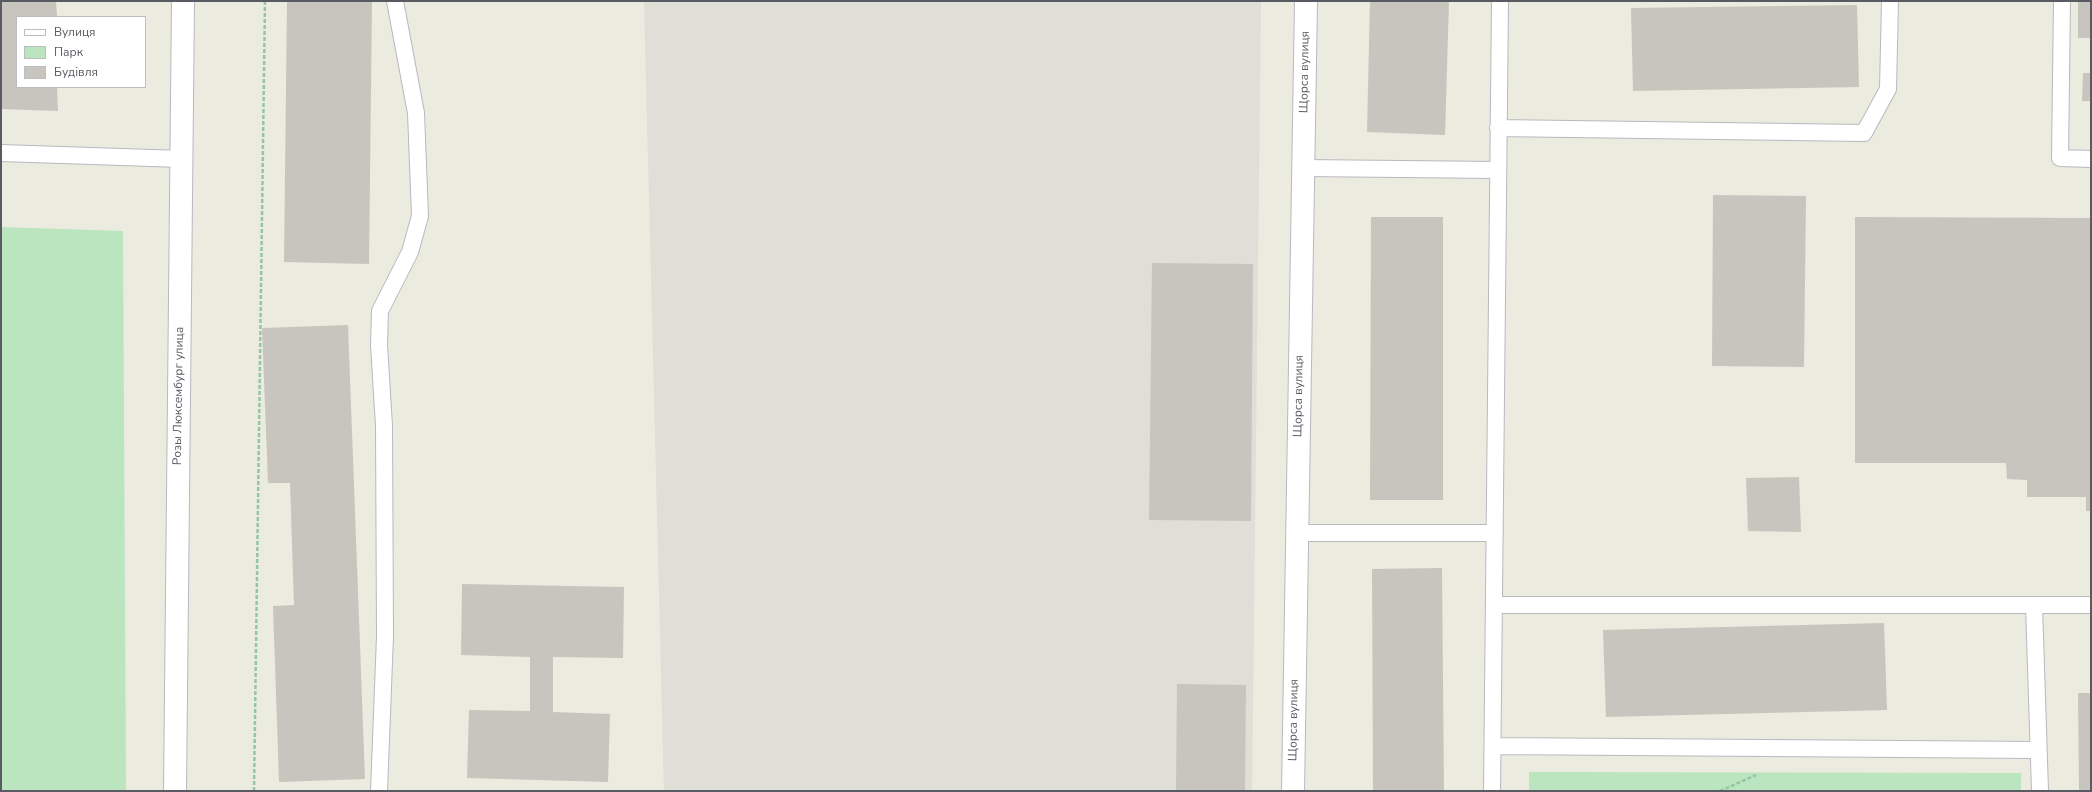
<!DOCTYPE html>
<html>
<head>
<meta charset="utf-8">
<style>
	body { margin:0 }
	#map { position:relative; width:2092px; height:792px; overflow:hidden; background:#ecebdf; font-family:"Nunito Sans",sans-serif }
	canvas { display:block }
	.frame { position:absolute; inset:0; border:2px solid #585b61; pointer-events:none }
	.legend { position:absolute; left:16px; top:16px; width:130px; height:72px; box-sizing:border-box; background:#fff; border:1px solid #bcbdc0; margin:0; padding:5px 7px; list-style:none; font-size:12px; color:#585b61 }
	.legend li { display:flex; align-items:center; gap:8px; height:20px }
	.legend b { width:20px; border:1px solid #bcbdc0 }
</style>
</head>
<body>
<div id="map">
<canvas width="2092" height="792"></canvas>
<div class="frame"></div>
<ul class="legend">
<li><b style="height:5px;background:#fff"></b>Вулиця</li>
<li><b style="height:11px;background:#bae5bf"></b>Парк</li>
<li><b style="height:11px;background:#c7c5bd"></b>Будівля</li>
</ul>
</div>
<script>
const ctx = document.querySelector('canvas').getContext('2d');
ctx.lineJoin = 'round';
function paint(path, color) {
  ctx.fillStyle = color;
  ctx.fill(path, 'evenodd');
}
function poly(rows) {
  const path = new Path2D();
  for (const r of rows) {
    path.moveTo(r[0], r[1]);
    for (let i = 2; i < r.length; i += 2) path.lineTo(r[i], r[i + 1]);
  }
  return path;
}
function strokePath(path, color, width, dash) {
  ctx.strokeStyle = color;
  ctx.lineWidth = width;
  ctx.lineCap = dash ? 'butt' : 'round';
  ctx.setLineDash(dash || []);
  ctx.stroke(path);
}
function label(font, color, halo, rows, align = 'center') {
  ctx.font = font + ' "Nunito Sans",sans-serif';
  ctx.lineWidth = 3;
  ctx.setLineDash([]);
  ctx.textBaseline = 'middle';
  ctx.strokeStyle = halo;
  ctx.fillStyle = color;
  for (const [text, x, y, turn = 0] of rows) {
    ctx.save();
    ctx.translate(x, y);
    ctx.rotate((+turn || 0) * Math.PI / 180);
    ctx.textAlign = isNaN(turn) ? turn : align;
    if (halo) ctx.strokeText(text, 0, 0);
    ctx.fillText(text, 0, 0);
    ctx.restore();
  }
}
paint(poly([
	[644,1,1261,1,1252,791,664,791]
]), '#dfded7');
paint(poly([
	[1,227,123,231,126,791,1,791],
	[1529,772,2021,773,2021,791,1529,791]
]), '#bae5bf');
paint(poly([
	[1,1,56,1,57,17,17,17,17,87,57,87,58,111,1,109],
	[287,1,372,1,369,264,284,262],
	[1370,1,1449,1,1445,135,1367,132],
	[2078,1,2091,1,2091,38,2078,38],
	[1857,5,1859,87,1633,91,1631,8],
	[2083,73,2091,73,2091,101,2082,101],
	[1713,195,1806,196,1804,367,1712,366],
	[1371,217,1443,217,1443,500,1370,500],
	[1855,217,2091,218,2091,511,2086,511,2086,497,2027,497,2027,480,2007,479,2006,463,1855,463],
	[1152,263,1253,264,1251,521,1149,520],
	[348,325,365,779,279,782,273,606,294,605,290,483,268,483,262,328],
	[1799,477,1801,532,1748,531,1746,478],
	[1442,568,1444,791,1373,791,1372,569],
	[462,584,624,587,623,658,553,657,553,712,610,714,608,782,467,778,469,710,530,711,530,657,461,655],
	[1884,623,1887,710,1606,717,1603,630],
	[1177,684,1246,685,1245,791,1176,791],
	[2078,693,2091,693,2091,791,2079,791]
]), '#c7c5bd');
const service = poly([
	[2062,1,2060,158,2091,159],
	[1498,128,1864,133,1888,89,1890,1],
	[1,153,182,159],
	[1303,168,1498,170],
	[1297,533,1495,533],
	[1494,605,2034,605],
	[1493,746,2038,750],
	[379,791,385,636,384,426,379,345,380,311,410,252,420,216,416,113,395,1],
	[1492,791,1500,1],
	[2040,791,2034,605,2091,605]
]);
const tertiary = poly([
	[175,791,183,1],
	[1293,791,1306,1]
]);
strokePath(service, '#b8b9bf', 18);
strokePath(tertiary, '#b8b9bf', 24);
strokePath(poly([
	[254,791,265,1],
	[1720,791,1756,775]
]), '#93c6a8', 2.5, [4, 2]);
strokePath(service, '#fff', 16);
strokePath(tertiary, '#fff', 22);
label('12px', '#585b61', '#fff', [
	["Щорса вулиця",1305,72,-89],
	["Розы Люксембург улица",179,396,-89],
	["Щорса вулиця",1299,396,-89],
	["Щорса вулиця",1294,720,-89]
]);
</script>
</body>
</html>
